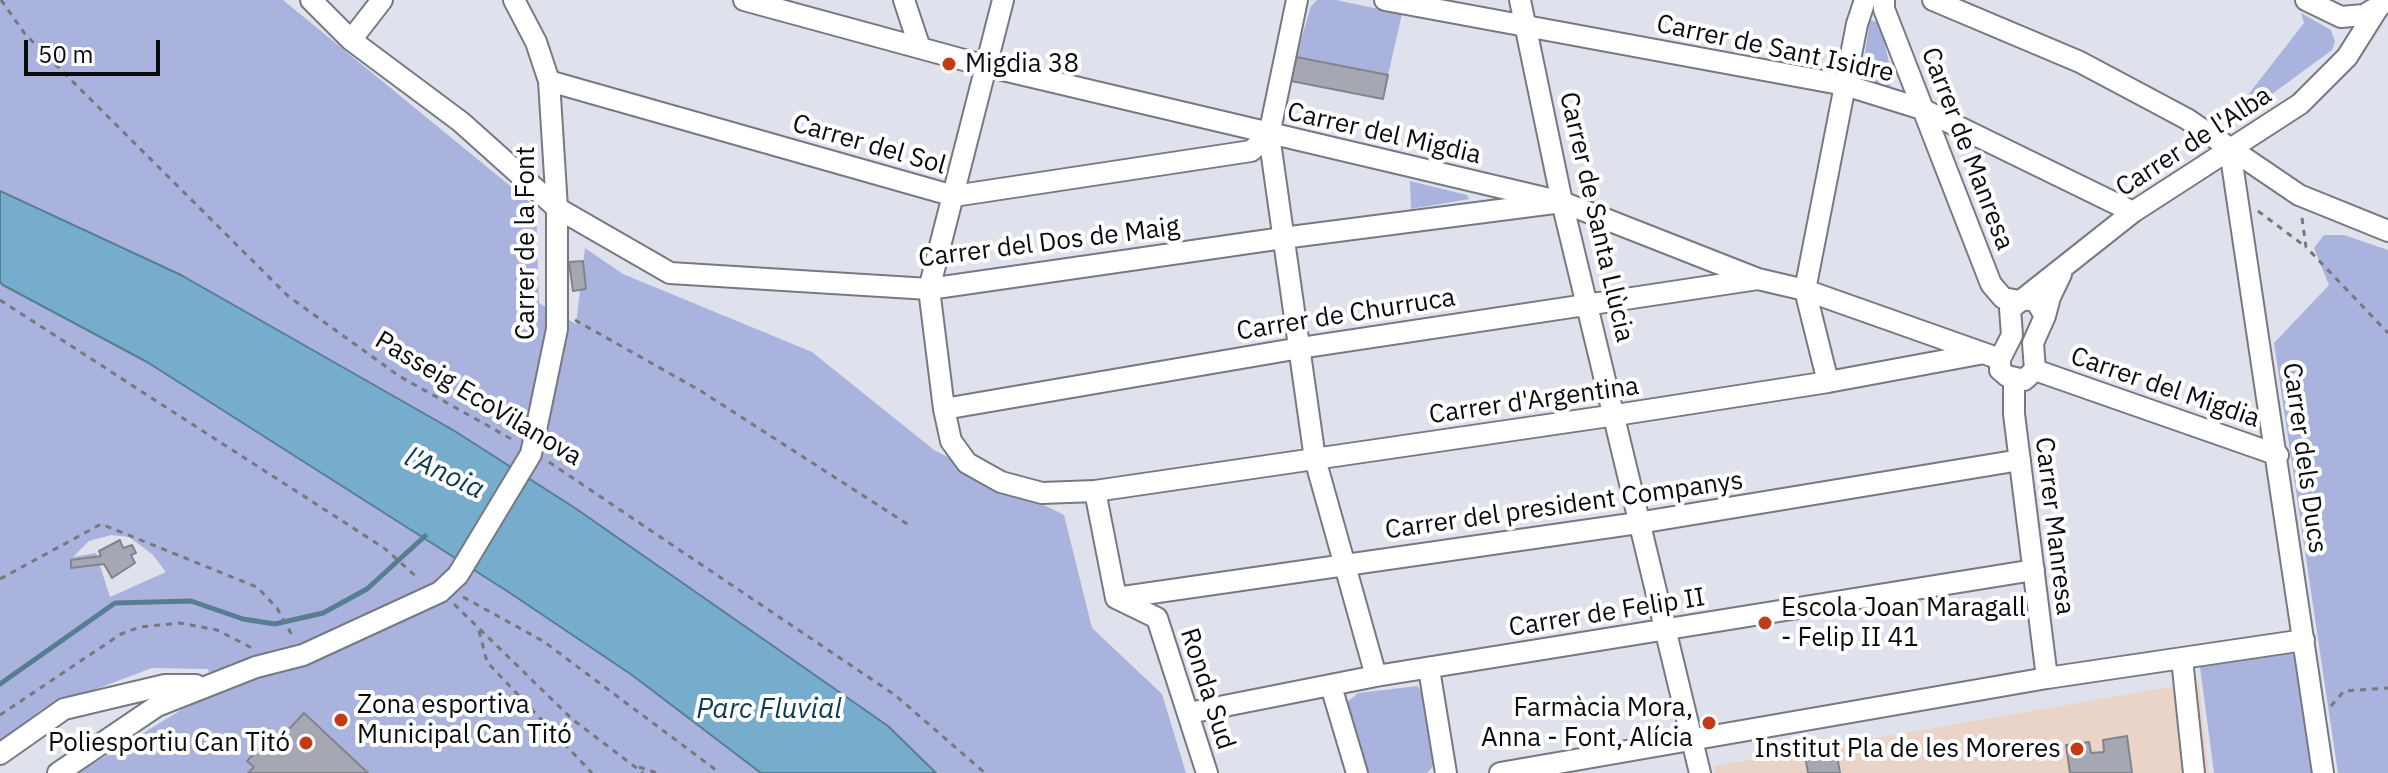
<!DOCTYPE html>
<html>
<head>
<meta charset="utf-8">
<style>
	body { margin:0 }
	#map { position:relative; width:2388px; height:773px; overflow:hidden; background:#dfe2ec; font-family:"IBM Plex Sans",sans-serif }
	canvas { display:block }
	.scale { position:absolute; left:24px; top:40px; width:136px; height:36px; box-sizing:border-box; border:4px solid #0b0c0f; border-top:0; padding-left:10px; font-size:24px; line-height:28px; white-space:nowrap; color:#0b0c0f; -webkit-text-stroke:6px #fff; paint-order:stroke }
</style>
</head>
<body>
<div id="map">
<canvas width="2388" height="773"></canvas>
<div class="scale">50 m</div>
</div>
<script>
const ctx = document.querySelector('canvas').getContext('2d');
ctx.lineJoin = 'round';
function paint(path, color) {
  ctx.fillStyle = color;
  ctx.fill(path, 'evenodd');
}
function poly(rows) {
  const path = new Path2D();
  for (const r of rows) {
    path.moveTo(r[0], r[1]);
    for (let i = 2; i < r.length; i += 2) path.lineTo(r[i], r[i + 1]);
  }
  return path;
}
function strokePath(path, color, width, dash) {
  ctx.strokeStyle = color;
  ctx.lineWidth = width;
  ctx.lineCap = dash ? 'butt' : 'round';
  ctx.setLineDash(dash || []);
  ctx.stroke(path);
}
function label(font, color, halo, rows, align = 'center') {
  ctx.font = font + ' "IBM Plex Sans",sans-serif';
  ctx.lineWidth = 8;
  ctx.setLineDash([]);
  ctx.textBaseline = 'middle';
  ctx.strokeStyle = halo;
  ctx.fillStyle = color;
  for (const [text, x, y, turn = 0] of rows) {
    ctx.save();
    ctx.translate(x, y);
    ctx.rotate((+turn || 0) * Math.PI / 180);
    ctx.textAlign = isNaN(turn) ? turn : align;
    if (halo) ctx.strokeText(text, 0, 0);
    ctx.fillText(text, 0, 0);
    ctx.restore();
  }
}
paint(poly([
	[2199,682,2209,773,1715,773,1714,766]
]), '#e9d4c7');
paint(poly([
	[0,0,283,0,536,207,539,303,576,324,585,248,623,274,812,352,934,450,1064,515,1092,628,1162,694,1186,773,936,773,888,726,575,508,453,430,181,275,0,191],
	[1317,0,1336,0,1402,14,1388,75,1296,57,1311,6],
	[2301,13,2331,30,2335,42,2332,50,2238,119,2230,118,2304,23],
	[1870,20,1880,23,1893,80,1889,87,1861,78],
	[1410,181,1467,195,1469,199,1411,209],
	[2324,235,2344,235,2388,250,2388,773,2338,773,2274,343,2329,285,2314,248],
	[0,282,147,362,507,591,632,675,761,773,78,773,186,707,216,695,208,669,152,668,59,703,0,747],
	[111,535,129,537,152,554,166,572,110,597,96,553,73,557,89,541],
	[2290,652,2299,661,2314,773,2214,773,2200,667],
	[1417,686,1424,694,1436,763,1427,773,1362,773,1345,704,1358,693]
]), '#a9b3dd');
const water = poly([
	[0,191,181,275,453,430,575,508,888,726,936,773,761,773,632,675,507,591,147,362,3,285,0,282,0,191]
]);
paint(water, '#77adcc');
strokePath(water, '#577d93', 2);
strokePath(poly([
	[0,684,115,603,191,601,243,619,275,624,323,613,367,589,425,536]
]), '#577d93', 5);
const building = poly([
	[1296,57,1388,75,1383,99,1291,81,1296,57],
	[583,261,586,289,573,291,569,262,583,261],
	[120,540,123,548,132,545,136,553,131,555,135,563,112,578,104,564,71,568,71,560,101,556,99,551,120,540],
	[304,713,368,773,248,773,254,767,247,761,267,740,273,746,304,713],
	[2127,736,2132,773,2070,773,2066,745,2089,742,2091,753,2104,752,2103,740,2127,736],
	[1835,744,1840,773,1808,773,1804,750,1835,744]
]);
paint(building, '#a5a8b2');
strokePath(building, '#82848d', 2);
const street = poly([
	[311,0,351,40,461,122,557,208,670,273,929,289,1283,238,1562,202],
	[744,0,986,66,1562,202,1758,279,1805,290,2000,359],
	[904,0,920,48],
	[1003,0,929,289,944,409,951,441,967,463,1001,482,1042,493,1095,491,1616,415,1828,382,1979,354],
	[1297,0,1269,135,1315,459,1376,676],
	[1385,0,1845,85,1922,109,2133,212],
	[1520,0,1562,202,1700,773],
	[1884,0,1884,9,1991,284,2003,298,2019,301],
	[1933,0,2080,62,2187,119,2299,195,2388,231],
	[2306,0,2341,17,2364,15,2381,5],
	[351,40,382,0],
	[549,81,954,196,1251,151,1269,135],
	[2230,150,2323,773],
	[2023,299,2133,212,2300,104,2347,57,2383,0],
	[2045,316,2036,301,2023,299,2010,309,2012,335,2000,359,2000,370,2007,376,2024,380,2035,370,2033,343,2045,316,2050,297,2061,274],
	[2035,370,2278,455],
	[2014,380,2014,414,2047,678],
	[1828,382,1805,290,1857,24,1865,0],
	[944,409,1300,348,1758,279],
	[1095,491,1116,598],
	[1116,598,1638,523,2020,460],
	[1116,598,1157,618,1207,773],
	[2182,659,2194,773],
	[1429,669,1446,773],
	[1331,686,1357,773],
	[1189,713,1376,676,2034,570],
	[0,754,64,709,165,685,196,685],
	[58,773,157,706,256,667,303,655,440,592,458,575,531,454,557,329,557,208,549,81,536,42,514,0],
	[1500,773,2047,678,2304,640]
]);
strokePath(street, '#767982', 24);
strokePath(poly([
	[1,0,25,34,288,296,399,376,515,441],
	[2258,211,2306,247],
	[2302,218,2306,247,2388,333],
	[0,300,384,548,419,579],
	[575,320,701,391,912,527],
	[549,462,895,695,985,773],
	[0,579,101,524,257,587,277,608,294,639],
	[463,597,543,641,720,773],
	[454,604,572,719,643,773],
	[479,631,487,662,592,773],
	[2331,706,2344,691,2388,688],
	[0,715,121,634,140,627,180,623,217,630,252,648],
	[639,767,657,773]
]), '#76787e', 3, [6, 6]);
strokePath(street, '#fff', 20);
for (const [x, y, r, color] of [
	[949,64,8,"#c43a14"],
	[1765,623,8,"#c43a14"],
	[341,720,8,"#c43a14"],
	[1709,723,8,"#c43a14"],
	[306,743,8,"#c43a14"],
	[2077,749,8,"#c43a14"]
]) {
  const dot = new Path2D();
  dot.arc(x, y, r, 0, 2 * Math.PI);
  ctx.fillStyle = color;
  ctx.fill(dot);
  strokePath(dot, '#fff', 3);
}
label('26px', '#0b0c0f', '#fff', [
	["Carrer de Sant Isidre",1775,49,12],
	["Carrer del Migdia",1384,134,13],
	["Carrer de l'Alba",2194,142,-33],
	["Carrer del Sol",869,145,16],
	["Carrer de Manresa",1967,149,69],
	["Carrer de Santa Llùcia",1596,217,77],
	["Carrer de la Font",526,243,-90],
	["Carrer del Dos de Maig",1049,243,-7],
	["Carrer de Churruca",1346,315,-9],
	["Carrer del Migdia",2165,388,19],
	["Passeig EcoVilanova",478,399,31],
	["Carrer d'Argentina",1534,401,-8],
	["Carrer dels Ducs",2304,458,82],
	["Carrer del president Companys",1564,506,-8],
	["Carrer Manresa",2054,526,83],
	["Carrer de Felip II",1607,613,-9],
	["Ronda Sud",1207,689,72]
]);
label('26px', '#0b0c0f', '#fff', [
	["Migdia 38",965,64],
	["Escola Joan Maragall",1781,608],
	["- Felip II 41",1781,638],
	["Zona esportiva",357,705],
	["Municipal Can Titó",357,735],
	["Farmàcia Mora,",1693,708,"right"],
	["Anna - Font, Alícia",1693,738,"right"],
	["Poliesportiu Can Titó",290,743,"right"],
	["Institut Pla de les Moreres",2061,749,"right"]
], 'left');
label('italic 28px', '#0e3c52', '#fff', [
	["l'Anoia",444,474,25],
	["Parc Fluvial",769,710]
]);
</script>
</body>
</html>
